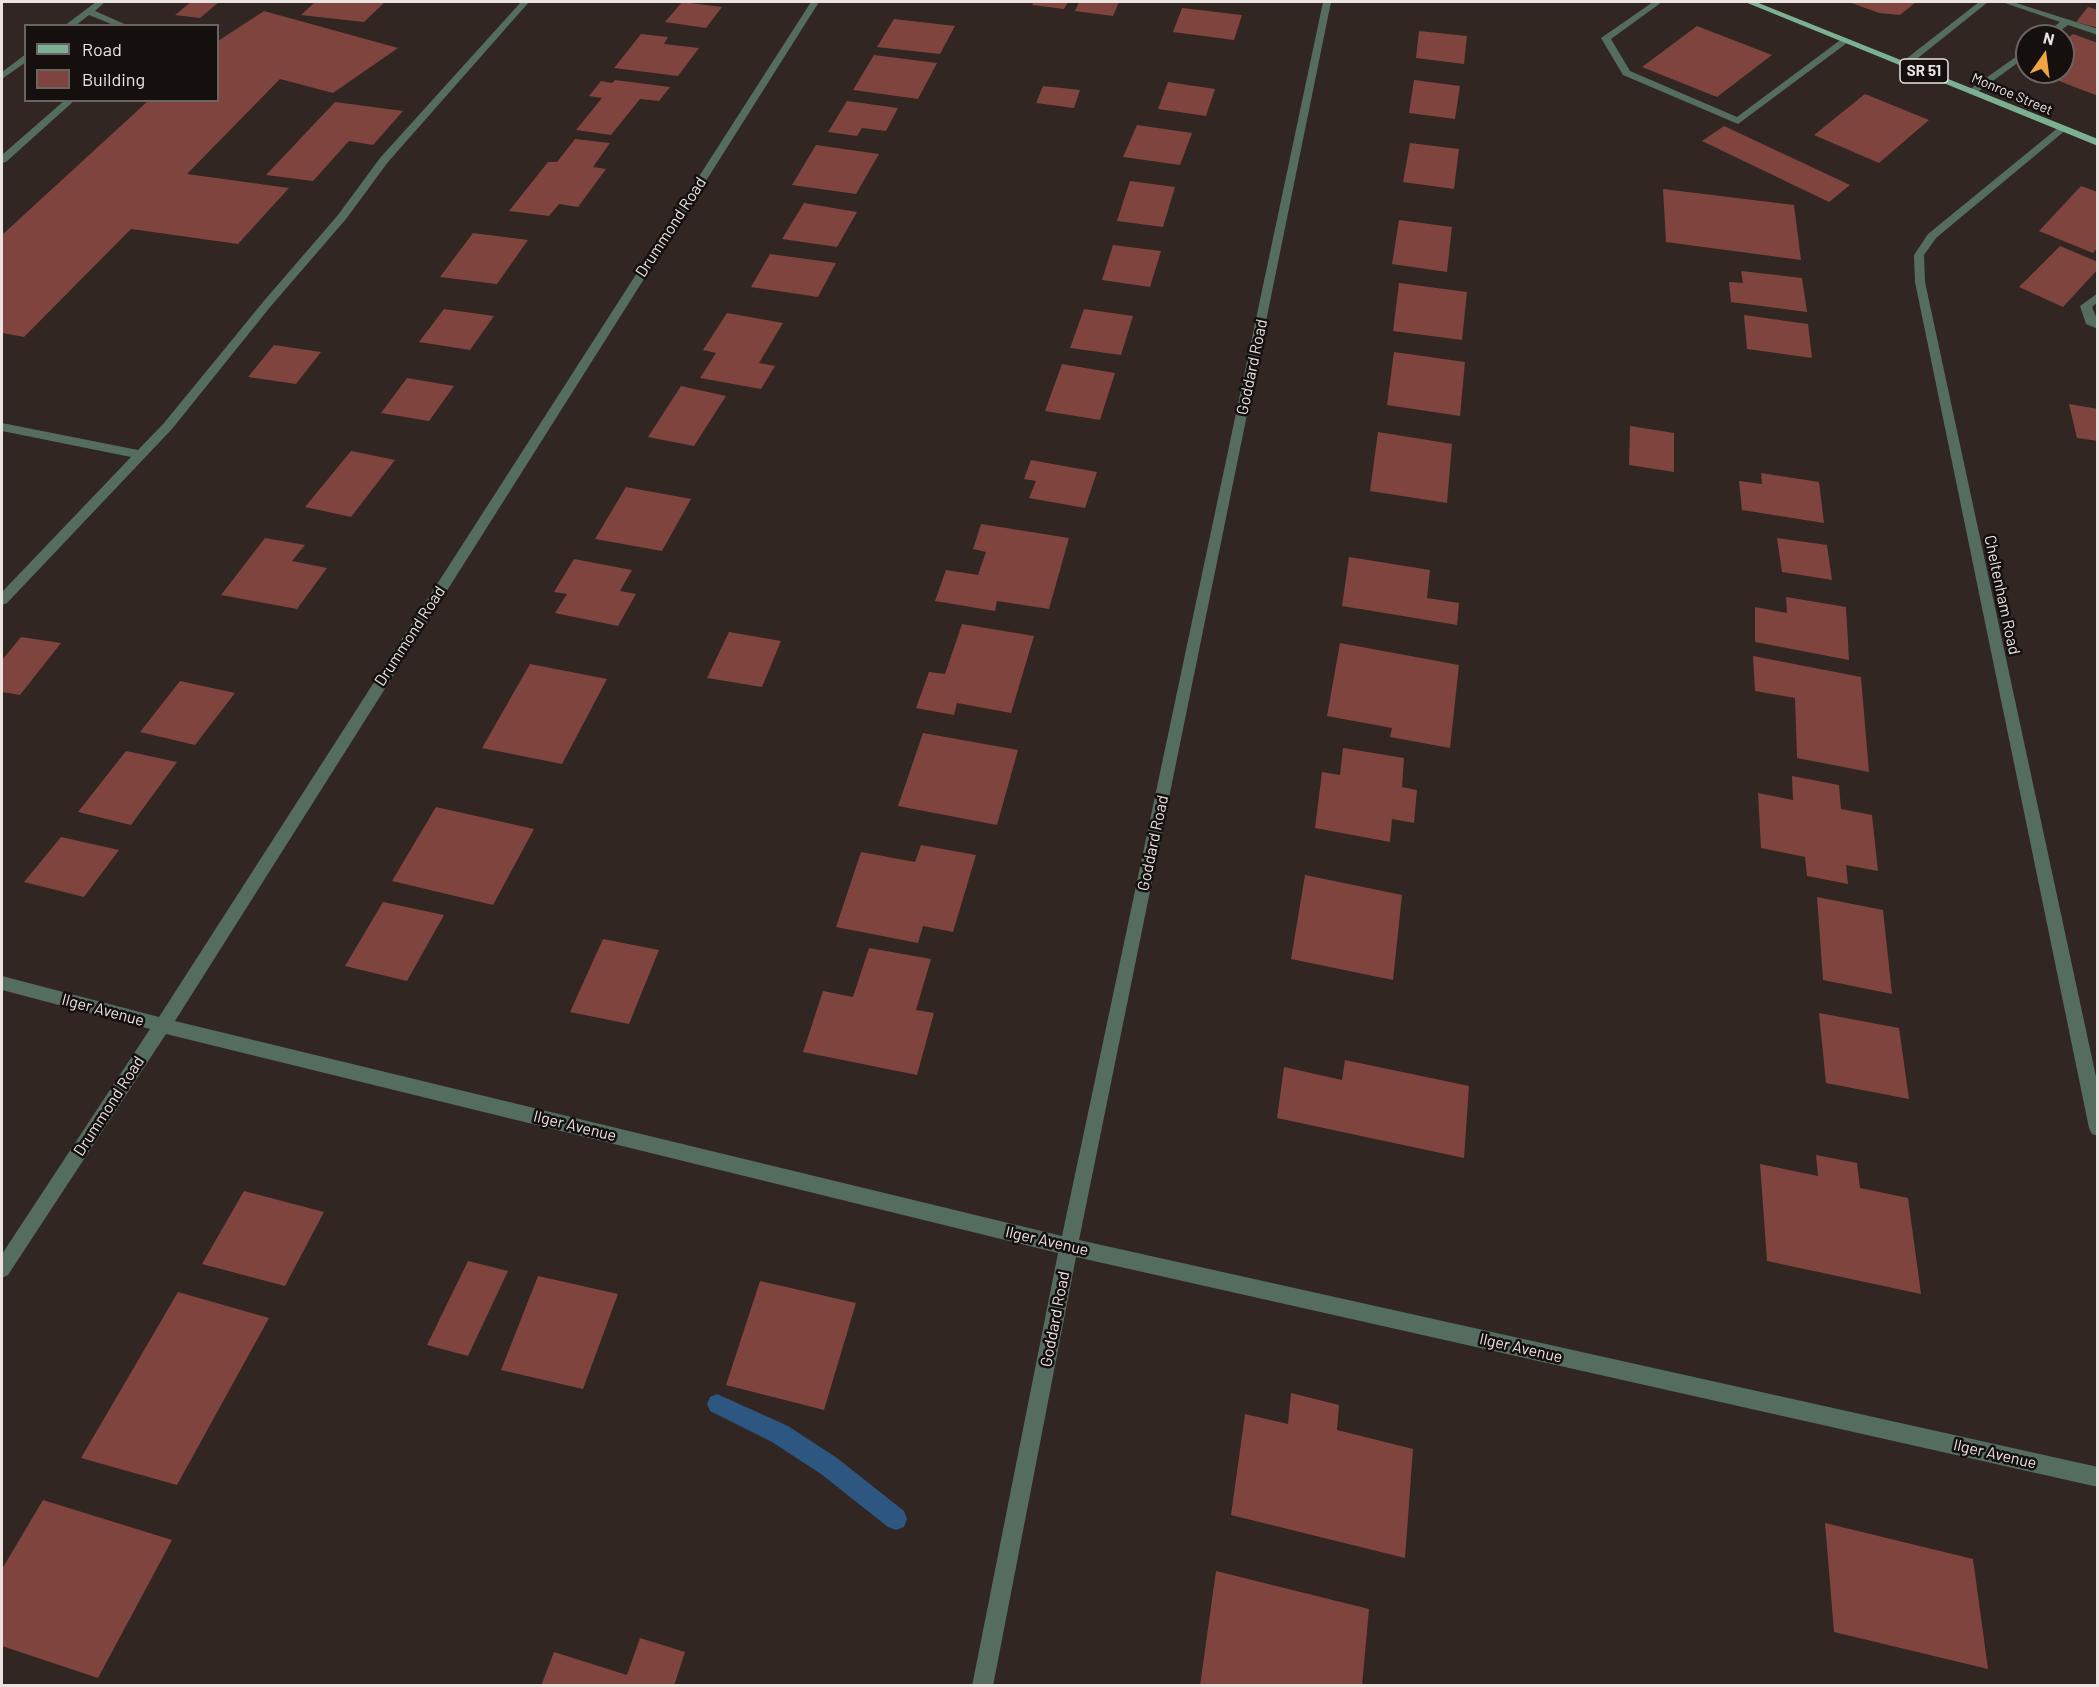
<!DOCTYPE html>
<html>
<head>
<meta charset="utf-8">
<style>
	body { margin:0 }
	#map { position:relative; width:2099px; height:1687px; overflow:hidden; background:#312622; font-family:Barlow,sans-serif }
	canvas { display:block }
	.frame { position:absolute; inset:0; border:3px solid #eae3e0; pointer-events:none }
	.legend { position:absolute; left:24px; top:24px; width:195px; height:78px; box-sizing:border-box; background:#15100e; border:2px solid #6a6462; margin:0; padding:8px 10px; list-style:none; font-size:18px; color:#eae3e0 }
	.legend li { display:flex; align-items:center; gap:12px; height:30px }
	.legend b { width:30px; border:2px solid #6a6462 }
	.north { position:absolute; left:2015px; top:24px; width:60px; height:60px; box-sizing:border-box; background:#15100e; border:2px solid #6a6462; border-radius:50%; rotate:14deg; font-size:16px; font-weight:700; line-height:24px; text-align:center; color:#eae3e0 }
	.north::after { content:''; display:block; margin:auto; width:21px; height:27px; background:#f1a540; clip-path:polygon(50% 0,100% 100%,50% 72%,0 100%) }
</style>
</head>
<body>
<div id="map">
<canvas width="2099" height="1687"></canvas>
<div class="frame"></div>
<ul class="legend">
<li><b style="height:8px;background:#7cb092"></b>Road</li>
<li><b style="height:16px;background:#7f443d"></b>Building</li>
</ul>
<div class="north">N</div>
</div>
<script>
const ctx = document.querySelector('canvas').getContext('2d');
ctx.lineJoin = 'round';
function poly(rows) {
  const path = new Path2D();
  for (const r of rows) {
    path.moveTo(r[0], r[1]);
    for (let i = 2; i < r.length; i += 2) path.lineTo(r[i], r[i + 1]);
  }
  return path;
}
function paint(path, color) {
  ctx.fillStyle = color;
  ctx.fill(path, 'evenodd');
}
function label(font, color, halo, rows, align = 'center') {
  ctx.font = font + ' Barlow,sans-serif';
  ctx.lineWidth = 5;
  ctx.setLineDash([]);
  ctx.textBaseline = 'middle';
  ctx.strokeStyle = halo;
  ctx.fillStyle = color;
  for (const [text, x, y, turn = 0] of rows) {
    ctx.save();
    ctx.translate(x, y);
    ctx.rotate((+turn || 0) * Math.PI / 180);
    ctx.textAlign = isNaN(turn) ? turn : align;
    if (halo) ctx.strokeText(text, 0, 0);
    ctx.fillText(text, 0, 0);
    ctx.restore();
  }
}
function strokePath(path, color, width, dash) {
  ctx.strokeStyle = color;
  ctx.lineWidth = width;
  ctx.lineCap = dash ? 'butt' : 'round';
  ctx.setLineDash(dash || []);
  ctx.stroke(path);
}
paint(poly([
	[717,1394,788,1426,837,1458,904,1511,907,1519,904,1527,896,1530,888,1527,821,1474,772,1442,710,1411,707,1404,710,1397,717,1394]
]), '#2d5780');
paint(poly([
	[191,2,219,2,200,18,175,15],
	[315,2,385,2,364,22,301,15],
	[682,2,722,7,706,28,665,22],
	[1034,2,1068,2,1064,9,1032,5],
	[1079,2,1119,2,1113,16,1075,11],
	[1849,2,1916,2,1900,15,1879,13],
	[2088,7,2098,10,2098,28,2076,22],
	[1182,8,1242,15,1234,40,1173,32],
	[264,11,398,48,333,93,280,79,187,174,289,188,238,244,131,229,24,337,2,333,2,235,149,100,218,100,218,41],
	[894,19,955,26,940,54,877,47],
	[1697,26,1772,55,1717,97,1642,67],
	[1419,31,1467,36,1464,64,1416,58],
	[641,34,668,37,664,44,699,48,678,76,614,68],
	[2073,34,2098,43,2098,96,2036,72,2063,72,2063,41],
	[874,55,937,63,918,99,853,90],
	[615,80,670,87,659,101,640,99,611,135,576,130,602,98,589,96,601,81,612,83],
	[1414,80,1460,86,1455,119,1409,113],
	[1168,82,1215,89,1206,116,1158,109],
	[1043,86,1080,90,1074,108,1036,103],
	[1865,94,1929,120,1879,163,1814,135],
	[847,101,898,108,886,131,862,128,857,136,828,132],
	[335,102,403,111,373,145,349,141,313,181,266,175],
	[1137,125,1192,133,1180,165,1123,157],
	[1724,126,1850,185,1829,202,1702,141],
	[575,139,610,143,593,167,606,169,578,207,559,204,549,216,509,211,548,162,557,162],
	[1410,143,1459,149,1454,189,1403,182],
	[816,145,879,154,856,194,792,185],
	[1130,181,1175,187,1163,227,1117,221],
	[2081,186,2098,192,2098,247,2093,253,2039,231],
	[1663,189,1794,205,1801,260,1666,242],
	[804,203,857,212,837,247,782,239],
	[1399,220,1452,227,1447,272,1392,264],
	[473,233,528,240,497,284,440,277],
	[1113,245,1161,251,1150,287,1102,280],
	[2060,246,2098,262,2098,269,2063,307,2019,287],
	[770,254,836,263,818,297,751,287],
	[1741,271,1802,278,1807,312,1731,302,1729,282,1743,283],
	[1399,283,1467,292,1462,340,1393,331],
	[444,309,494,316,470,350,419,342],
	[1084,309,1133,316,1121,355,1070,348],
	[727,313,783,323,759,363,775,366,761,389,700,378,716,353,703,350],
	[1744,315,1808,324,1812,358,1747,349],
	[274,345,321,352,296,384,248,377],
	[1394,352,1465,362,1460,416,1387,405],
	[1062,364,1115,373,1100,420,1045,411],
	[407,378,454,386,429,421,381,413],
	[681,386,726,396,694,446,648,437],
	[2069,404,2098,409,2098,441,2077,438],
	[1630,426,1674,433,1674,472,1629,465],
	[1378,432,1452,444,1447,503,1370,491],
	[351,451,395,460,351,517,305,507],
	[1031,460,1097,472,1085,508,1029,498,1036,481,1024,479],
	[1761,473,1819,482,1824,523,1742,510,1739,481,1762,484],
	[626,487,691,499,662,551,595,539],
	[981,524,1069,538,1049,609,997,601,995,611,935,601,946,570,978,575,986,552,973,549],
	[265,538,305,545,292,561,327,568,297,609,221,595],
	[1777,538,1827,545,1832,580,1782,572],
	[1349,557,1430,570,1427,598,1459,603,1457,625,1342,606],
	[574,559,632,570,620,591,636,594,618,626,555,613,567,594,554,592],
	[1786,597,1846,607,1849,660,1755,642,1755,607,1787,613],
	[962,624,1034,636,1011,713,957,703,954,715,916,708,929,672,945,674],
	[729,632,781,641,762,687,707,678],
	[21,637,61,643,20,695,2,692,2,660],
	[1340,643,1459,665,1450,748,1390,737,1392,728,1327,716],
	[1753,656,1861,677,1869,772,1797,758,1795,698,1755,691],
	[530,664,607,679,562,764,482,748],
	[180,681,235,693,195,745,140,732],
	[923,733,1018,750,997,825,898,806],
	[1343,748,1404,758,1402,787,1417,790,1414,823,1392,819,1390,842,1315,828,1322,772,1340,775],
	[126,751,177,762,131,825,78,812],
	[1792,776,1839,785,1841,809,1872,815,1878,871,1846,865,1848,884,1807,876,1805,857,1761,848,1758,793,1793,800],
	[436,807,534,829,493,905,392,881],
	[61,837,119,850,84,897,24,882],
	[921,845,976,855,953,932,923,926,918,943,836,927,861,852,915,862],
	[1305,875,1402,895,1393,980,1291,959],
	[1817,897,1883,910,1892,994,1823,980],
	[383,902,444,915,407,981,345,966],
	[603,939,659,950,629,1024,570,1012],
	[869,948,931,959,916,1010,934,1013,917,1075,803,1052,823,991,853,997],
	[1819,1013,1899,1028,1909,1099,1826,1083],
	[1345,1060,1469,1086,1464,1158,1277,1118,1284,1067,1342,1080],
	[1816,1155,1857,1163,1860,1188,1908,1198,1921,1294,1767,1261,1760,1164,1818,1176],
	[244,1191,324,1212,285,1286,202,1264],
	[468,1261,508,1271,468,1356,427,1345],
	[538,1276,618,1294,583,1389,501,1370],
	[760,1281,856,1303,824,1410,726,1385],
	[178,1292,269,1318,177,1485,81,1458],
	[1291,1393,1339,1405,1337,1430,1413,1449,1405,1558,1231,1515,1245,1414,1288,1424],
	[43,1500,172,1540,98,1678,2,1646,2,1569],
	[1825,1523,1973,1559,1988,1669,1834,1632],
	[1216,1571,1369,1609,1362,1686,1200,1686],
	[640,1638,685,1652,674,1686,541,1686,554,1652,627,1675]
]), '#7f443d');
paint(poly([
	[96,2,105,2,95,11,129,26,116,26,89,15,75,26,64,26,96,2],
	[521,2,529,2,388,162,346,219,271,306,172,429,7,603,2,605,2,592,131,457,2,431,2,423,138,450,164,423,263,302,338,215,380,158,521,2],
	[1653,2,1662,2,1611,39,1630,71,1737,117,1843,38,1851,40,1738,124,1623,75,1601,38,1653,2],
	[2002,2,2013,2,2098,29,2098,35,2068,25,2053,36,2042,36,2060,22,2002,2],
	[2027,49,2027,56,1975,94,1969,94,1969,90,2027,49],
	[26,54,26,62,2,79,2,72,26,54],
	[65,100,75,100,6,162,2,163,2,155,65,100],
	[2098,293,2098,302,2092,307,2098,321,2098,329,2086,324,2080,306,2098,293]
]), '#546d5e');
paint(poly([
	[811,2,819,2,175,1021,1062,1236,1323,2,1331,2,1079,1240,2098,1467,2098,1487,1076,1257,993,1686,972,1686,1058,1253,166,1034,8,1275,2,1278,2,1254,150,1029,2,990,2,976,159,1017,811,2],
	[1979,2,1988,2,1908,66,1902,66,1902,62,1979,2],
	[2059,127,2067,129,1936,238,1924,255,1925,282,2098,1086,2098,1136,2092,1134,2089,1128,1915,282,1914,255,1928,234,2059,127]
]), '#546d5e');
paint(poly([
	[1745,2,1756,2,2098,139,2098,146,1745,2]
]), '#7cb092');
label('14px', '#eae3e0', '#15100e', [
	["Monroe Street",2012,94,23]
]);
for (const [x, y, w] of [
	[1924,71,48]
]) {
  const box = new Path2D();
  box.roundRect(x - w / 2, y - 12, w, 24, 4.5);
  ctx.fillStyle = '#15100e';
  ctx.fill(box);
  strokePath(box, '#eae3e0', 1.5);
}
label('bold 15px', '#eae3e0', null, [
	["SR 51",1924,71]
]);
label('16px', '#eae3e0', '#15100e', [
	["Drummond Road",671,227,-57],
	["Goddard Road",1252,367,-78],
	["Cheltenham Road",2002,595,78],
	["Drummond Road",410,636,-57],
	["Goddard Road",1153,843,-78],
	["Ilger Avenue",103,1010,15],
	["Drummond Road",109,1106,-57],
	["Ilger Avenue",575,1126,14],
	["Ilger Avenue",1047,1241,13],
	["Goddard Road",1055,1319,-79],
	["Ilger Avenue",1521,1348,13],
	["Ilger Avenue",1995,1454,13]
]);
</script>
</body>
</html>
